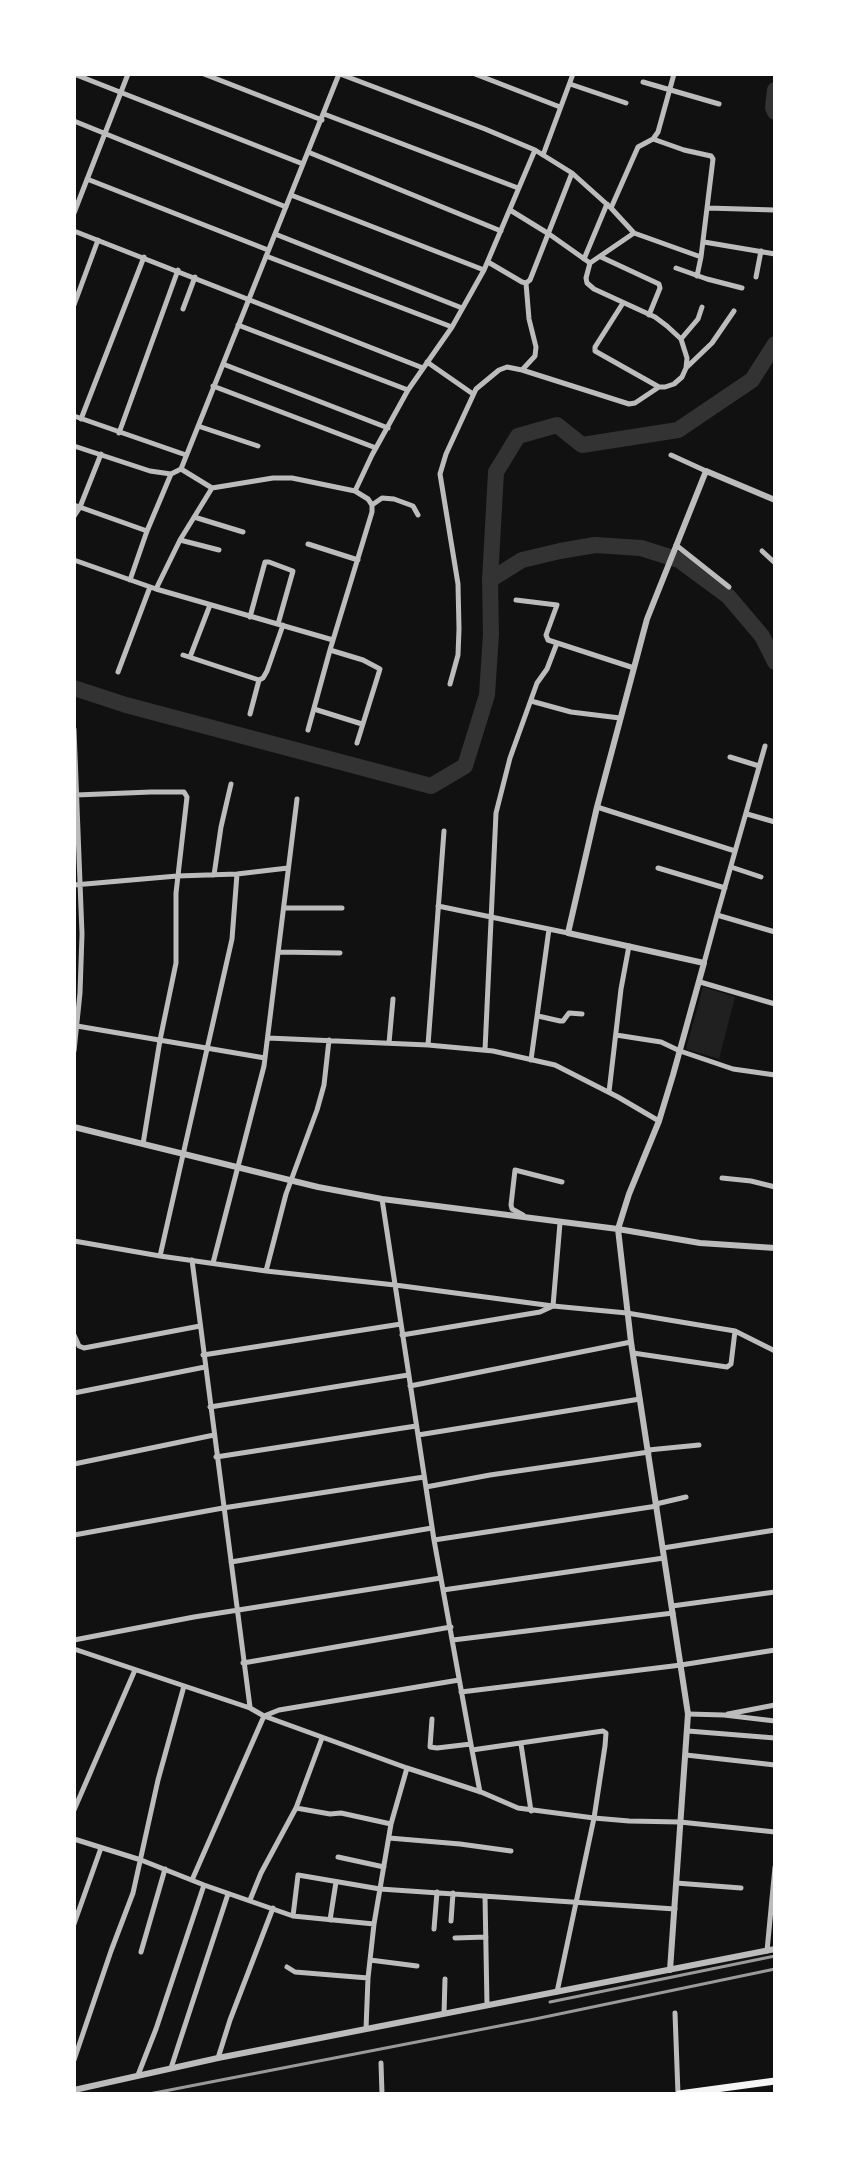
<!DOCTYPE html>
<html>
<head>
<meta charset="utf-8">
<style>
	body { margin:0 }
	#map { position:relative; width:849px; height:2168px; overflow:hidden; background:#111; font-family:"DejaVu Sans",sans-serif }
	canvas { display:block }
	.frame { position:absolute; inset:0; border:76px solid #fff; pointer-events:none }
</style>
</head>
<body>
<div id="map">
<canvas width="849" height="2168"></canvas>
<div class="frame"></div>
</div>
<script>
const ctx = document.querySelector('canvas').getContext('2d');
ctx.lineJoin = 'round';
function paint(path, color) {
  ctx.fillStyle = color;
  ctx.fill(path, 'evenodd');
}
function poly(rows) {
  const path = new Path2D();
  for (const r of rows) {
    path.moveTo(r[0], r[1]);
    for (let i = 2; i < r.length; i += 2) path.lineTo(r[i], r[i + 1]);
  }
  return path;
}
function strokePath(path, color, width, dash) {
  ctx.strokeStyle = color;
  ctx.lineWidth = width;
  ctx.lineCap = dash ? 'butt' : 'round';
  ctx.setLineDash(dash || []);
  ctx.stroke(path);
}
paint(poly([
	[703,987,735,997,719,1059,686,1049]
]), '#202020');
strokePath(poly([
	[775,90,773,108,775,112],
	[490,580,522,560,560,551,595,545,641,548,679,560,728,596,762,636,775,662],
	[74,688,126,705,431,786,465,766,487,695,491,634,490,580,496,472,518,436,557,425,582,445,678,430,752,380,775,344]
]), '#333', 16);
strokePath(poly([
	[74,74,303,164],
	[204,74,322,120],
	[340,74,485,129,535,150,572,173,611,208,634,233,701,257,713,159,711,156,684,150,653,139],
	[475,74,560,107],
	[643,82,719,104],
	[570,84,626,103],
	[324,114,518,188],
	[74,121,286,207],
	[308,152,501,231],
	[543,155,573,74],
	[87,179,268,250],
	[291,195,484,270],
	[611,208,638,147,653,139,658,132,674,74],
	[707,208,775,210],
	[510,210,549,234,590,263],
	[74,213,128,74],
	[74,231,423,368],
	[275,234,462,308],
	[704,242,775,254],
	[266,256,452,327],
	[601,257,659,284,660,288,649,315],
	[584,259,607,204],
	[488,262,522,282,526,283,530,280,572,173],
	[676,268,707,279,742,288],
	[697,276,701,257],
	[756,277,761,251],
	[623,303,595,347,595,351,659,387,665,387,674,384,682,377,686,368,687,358,681,339,667,326,655,317,594,289,587,283,586,278,590,263,634,233],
	[74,305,98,240],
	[183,309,195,277],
	[238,325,408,390],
	[681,339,698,319,702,307],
	[427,362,473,394],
	[223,364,388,428],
	[687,367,712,343,734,311],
	[522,370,535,356,536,347,529,319,526,283],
	[213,386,376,448],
	[74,416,186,455],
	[81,419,144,257],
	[198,426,258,446],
	[119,433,178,270],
	[74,446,150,471,171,474,181,469],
	[671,455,706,471],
	[212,488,273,478,292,478,355,491],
	[74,505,147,531,171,474],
	[372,505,382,498,394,499,413,506,418,515],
	[74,516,80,507,101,454],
	[194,517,243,532],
	[180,540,219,550],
	[308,544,358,560],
	[676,545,729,587],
	[762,551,775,563],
	[74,560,156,589,333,640],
	[130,580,147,531],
	[156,589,180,540,212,488,181,469,339,74],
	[516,600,557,605,546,635,548,640,634,668],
	[250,617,265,562,269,562,293,571,278,624],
	[330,650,363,660,380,669,357,743],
	[183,655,259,680,263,678,267,671,283,625],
	[190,657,210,605],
	[118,672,150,587],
	[450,684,458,655,459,629,458,584,440,474,446,454,476,389,499,370,507,367,522,370,629,404,635,403,659,387],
	[531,701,571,712,620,718],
	[314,709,362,724],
	[250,714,259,680],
	[74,729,82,934,80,993,74,1051],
	[308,730,330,650,372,512,372,505,368,499,355,491,372,455,408,390,452,327,484,270,535,150],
	[730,757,759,766],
	[76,795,151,792,184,792,187,797,176,893,176,963,160,1040,143,1144],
	[597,807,735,851],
	[747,814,775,822],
	[731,867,761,877],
	[658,868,725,888],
	[214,875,221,827,231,784],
	[74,885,177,876,237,874,288,868],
	[438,906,568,933],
	[284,908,342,908],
	[717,915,765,746],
	[279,952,340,953],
	[704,963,717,915,775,932],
	[700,982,775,1004],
	[538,1016,560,1021,563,1021,569,1013,582,1014],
	[77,1026,265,1058],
	[616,1035,661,1042,680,1051,733,1069,775,1075],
	[268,1038,428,1045,444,831],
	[389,1043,393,999],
	[428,1045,493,1051,555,1065,618,1097,659,1121],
	[485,1050,496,813,510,758,537,683,547,669,557,643],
	[531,1060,549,929],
	[609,1092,621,989,629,946],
	[722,1178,751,1181,775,1187],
	[382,1199,434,1540,472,1750,603,1731,606,1733,605,1746,594,1818,629,1821,680,1822,775,1832],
	[523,1215,512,1209,511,1205,515,1170,562,1182],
	[74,1241,160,1256,266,1271,395,1285,553,1306,560,1223],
	[160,1256,232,939,237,874],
	[192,1260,250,1707],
	[213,1263,264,1066,297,799],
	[266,1271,286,1194,317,1110,324,1085,329,1040],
	[74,1335,79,1346,84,1348,200,1326],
	[402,1335,540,1312,553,1306,627,1313,735,1331,775,1351],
	[633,1353,727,1367,731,1364,735,1331],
	[203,1355,401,1324],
	[410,1386,631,1342],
	[74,1393,205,1367],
	[210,1407,408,1375],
	[418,1435,640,1399],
	[648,1450,699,1445],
	[216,1457,416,1426],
	[74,1464,214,1435],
	[426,1487,490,1475,649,1452],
	[656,1504,686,1497],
	[74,1535,223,1508,424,1477],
	[434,1540,657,1506],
	[663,1548,775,1530],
	[231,1562,432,1528],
	[443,1590,664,1558],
	[672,1606,775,1592],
	[74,1640,194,1617,441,1578],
	[453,1640,673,1613],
	[74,1649,250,1708,264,1716,407,1768,481,1792,518,1808,594,1818,557,1992],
	[243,1663,451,1627],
	[461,1692,681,1665,775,1650],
	[688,1714,724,1715,775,1721],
	[728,1714,775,1705],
	[432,1719,430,1747,437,1748,471,1744],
	[688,1731,775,1738],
	[521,1744,531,1811],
	[472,1750,480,1792],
	[686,1755,775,1765],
	[296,1808,330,1814,341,1813,391,1824],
	[74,1810,135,1670],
	[389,1838,460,1844,511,1851],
	[74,1839,141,1860,204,1885,293,1916,374,1924],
	[338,1857,384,1867],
	[192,1880,264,1716,279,1710,459,1680],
	[676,1883,741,1888],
	[485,1896,487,2005],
	[250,1900,261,1873,296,1808,322,1738],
	[293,1916,298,1875,380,1889,675,1909],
	[330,1920,336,1882],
	[451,1921,453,1893],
	[74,1924,101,1848],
	[434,1929,437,1892],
	[455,1938,486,1937],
	[767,1951,775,1867],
	[141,1952,165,1869],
	[370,1960,417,1966],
	[287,1967,295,1972,368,1978],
	[675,2013,678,2094],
	[444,2014,445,1979],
	[366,2029,368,1978,374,1924,391,1824,407,1768],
	[218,2058,230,2020,273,1908],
	[74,2060,111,1951,133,1893,158,1780,184,1686],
	[381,2063,382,2094],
	[171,2068,228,1894],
	[138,2075,156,2029,204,1885]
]), '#bcbcbc', 5);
strokePath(poly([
	[74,1127,318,1187,382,1199,618,1229,700,1243,775,1248],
	[670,1970,688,1714,631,1342,618,1229,629,1194,659,1121,673,1075,704,963,568,933,597,807,647,619,706,471,775,500],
	[74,2090,218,2058,775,1949]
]), '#bcbcbc', 6);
strokePath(poly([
	[679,2094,775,2081]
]), '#f5f5f5', 7);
strokePath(poly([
	[550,2002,775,1956],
	[149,2094,535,2019,775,1969]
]), '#9a9a9a', 3);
</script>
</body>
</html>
